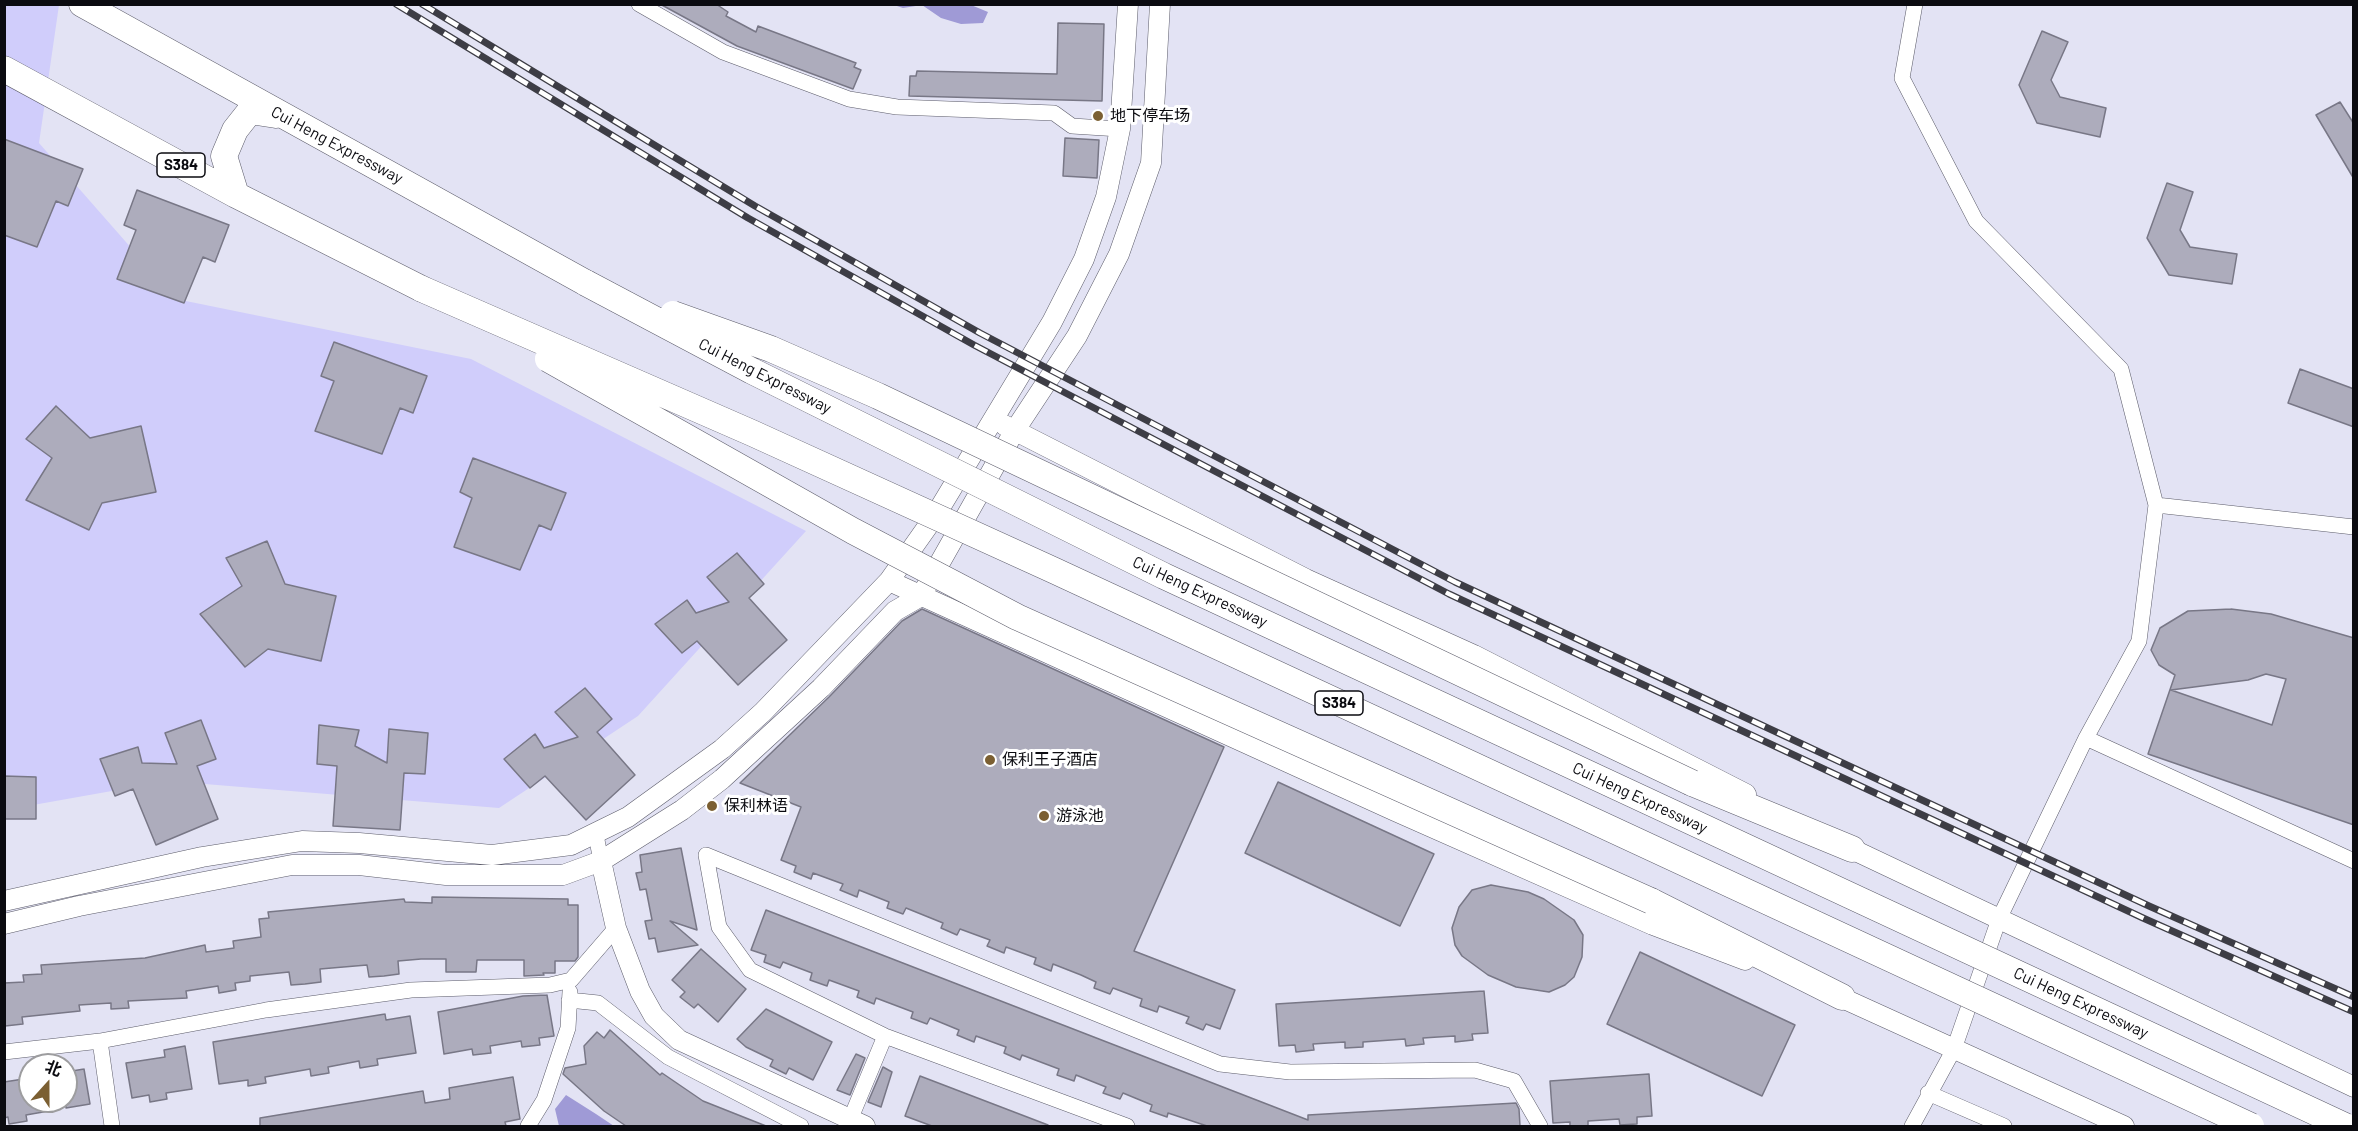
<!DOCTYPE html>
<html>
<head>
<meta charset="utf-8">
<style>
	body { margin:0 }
	#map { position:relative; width:2358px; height:1131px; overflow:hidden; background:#e3e3f4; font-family:Barlow,"Noto Sans SC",sans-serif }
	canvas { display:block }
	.frame { position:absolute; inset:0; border:6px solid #0b0b10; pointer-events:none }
	.north { position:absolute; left:18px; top:1053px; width:60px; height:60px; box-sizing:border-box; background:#fff; border:2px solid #9d9d9f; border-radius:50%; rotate:21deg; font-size:16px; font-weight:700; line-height:24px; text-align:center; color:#0b0b10 }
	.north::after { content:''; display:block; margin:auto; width:21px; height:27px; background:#7b5f32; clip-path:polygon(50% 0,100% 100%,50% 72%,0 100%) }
</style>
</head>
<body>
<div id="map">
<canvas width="2358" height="1131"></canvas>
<div class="frame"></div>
<div class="north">北</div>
</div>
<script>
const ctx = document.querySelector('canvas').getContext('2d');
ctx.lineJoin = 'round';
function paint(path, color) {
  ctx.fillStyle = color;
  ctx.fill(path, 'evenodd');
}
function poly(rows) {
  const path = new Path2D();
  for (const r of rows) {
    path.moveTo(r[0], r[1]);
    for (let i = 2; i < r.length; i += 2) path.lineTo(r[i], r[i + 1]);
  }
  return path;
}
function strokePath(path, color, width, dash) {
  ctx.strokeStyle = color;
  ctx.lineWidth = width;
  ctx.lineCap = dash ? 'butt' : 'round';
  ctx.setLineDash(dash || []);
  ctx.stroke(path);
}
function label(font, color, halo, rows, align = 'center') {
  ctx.font = font + ' Barlow,"Noto Sans SC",sans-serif';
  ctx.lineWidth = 6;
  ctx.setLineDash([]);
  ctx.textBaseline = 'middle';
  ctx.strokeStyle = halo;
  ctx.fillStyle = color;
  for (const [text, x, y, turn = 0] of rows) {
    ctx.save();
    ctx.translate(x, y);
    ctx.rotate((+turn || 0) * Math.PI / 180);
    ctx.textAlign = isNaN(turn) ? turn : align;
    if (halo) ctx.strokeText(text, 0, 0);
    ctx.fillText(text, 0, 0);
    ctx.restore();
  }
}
paint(poly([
	[5,5,59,5,39,143,176,299,471,359,806,531,638,716,499,808,168,781,5,810]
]), '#d0cdfb');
paint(poly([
	[894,5,971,5,988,12,983,23,961,24,941,18,922,5,903,8],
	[566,1095,596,1114,614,1126,559,1126,555,1109]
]), '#9f9ad6');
const building = poly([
	[660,4,716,4,728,12,726,16,756,32,758,26,856,63,854,67,861,70,853,89,737,46,660,4],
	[1058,23,1104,24,1102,101,909,96,910,76,916,76,917,71,1057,74,1058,23],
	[2042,31,2068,42,2051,80,2060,97,2106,108,2100,137,2037,123,2019,85,2042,31],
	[2340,102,2354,124,2354,179,2316,115,2340,102],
	[1065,138,1099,140,1097,178,1063,176,1065,138],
	[4,139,83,169,68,206,56,201,37,247,4,235,4,139],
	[2167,183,2193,192,2180,230,2190,247,2237,254,2232,284,2169,275,2147,238,2167,183],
	[137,190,229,225,215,262,203,257,184,303,117,279,136,230,124,225,137,190],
	[334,342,427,376,413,413,400,408,382,454,315,431,334,381,321,376,334,342],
	[2300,369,2354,389,2354,427,2288,403,2300,369],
	[56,406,90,438,141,426,156,492,102,503,89,530,26,500,52,458,26,439,56,406],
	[473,458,566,493,551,530,539,525,520,570,454,547,472,498,460,492,473,458],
	[267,541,285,584,336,596,321,661,268,649,245,667,200,614,242,586,226,558,267,541],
	[737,553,764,584,749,598,787,640,738,685,697,641,682,653,655,624,687,600,696,613,729,602,707,577,737,553],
	[922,609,1224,747,1134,951,1235,990,1220,1029,1206,1024,1203,1030,1186,1023,1189,1017,1159,1006,1157,1012,1140,1006,1142,999,1113,988,1110,994,1094,988,1096,982,1081,975,1053,964,1051,971,1034,964,1036,958,1006,947,1004,953,987,946,990,940,960,929,957,935,941,928,943,923,906,908,903,914,887,908,889,902,859,890,857,897,840,890,843,884,813,873,811,879,794,872,796,866,781,860,801,807,740,783,829,697,902,621,922,609],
	[2231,609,2271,614,2354,638,2354,825,2148,754,2175,675,2159,665,2151,650,2160,628,2188,611,2231,609],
	[2266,674,2286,679,2272,725,2171,690,2248,680,2266,674],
	[585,688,612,719,597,732,635,775,586,820,545,776,530,788,504,759,535,734,544,748,578,737,555,712,585,688],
	[201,720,216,759,197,766,218,819,156,845,133,789,115,796,100,759,138,747,142,763,177,764,165,733,201,720],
	[319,725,359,730,355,746,387,763,389,729,428,733,425,774,404,773,400,830,333,826,337,766,317,764,319,725],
	[4,776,36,777,36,819,4,819,4,776],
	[1278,782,1434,854,1400,926,1245,853,1278,782],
	[681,848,697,930,670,921,698,945,658,952,655,938,649,939,645,921,652,920,646,889,640,890,638,881,636,873,642,872,640,855,681,848],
	[1491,885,1528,892,1544,899,1574,920,1583,935,1582,957,1574,977,1565,985,1549,992,1516,987,1488,975,1462,956,1455,945,1452,928,1459,907,1472,890,1491,885],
	[432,897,568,899,568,905,578,905,578,957,575,961,555,961,555,973,543,973,544,975,524,976,524,960,477,960,476,972,446,972,446,959,421,959,398,961,399,974,384,976,369,977,367,965,320,969,321,982,305,984,291,985,289,972,250,976,250,981,235,983,236,990,219,993,218,986,186,991,187,998,128,1001,129,1008,111,1009,111,1003,79,1005,80,1011,22,1017,23,1024,5,1026,4,983,24,982,23,975,42,974,41,965,145,958,205,945,206,952,234,948,233,941,261,937,259,919,269,918,268,912,404,899,405,902,432,903,432,897],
	[766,910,1308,1120,1308,1115,1516,1103,1519,1109,1520,1126,1207,1126,1168,1113,1167,1117,1150,1111,1152,1105,1123,1093,1120,1099,1103,1093,1106,1087,1076,1075,1074,1081,1057,1075,1059,1069,1022,1055,1020,1060,1004,1053,1006,1047,976,1036,974,1042,957,1035,959,1030,930,1018,927,1024,911,1018,913,1012,876,998,874,1004,857,997,859,991,829,980,827,986,810,980,812,973,783,962,780,968,764,962,766,955,751,950,766,910],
	[701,949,746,989,718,1022,698,1004,694,1008,680,997,685,992,672,980,701,949],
	[1640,952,1795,1025,1762,1096,1607,1024,1640,952],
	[1484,991,1488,1033,1472,1034,1473,1040,1455,1042,1455,1036,1438,1037,1423,1038,1424,1044,1406,1046,1405,1039,1363,1042,1363,1047,1345,1048,1345,1042,1328,1043,1313,1044,1314,1050,1296,1052,1295,1045,1279,1046,1276,1004,1484,991],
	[547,995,554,1036,539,1038,540,1045,522,1047,521,1041,490,1046,491,1053,473,1055,472,1049,444,1054,438,1012,523,996,547,995],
	[766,1009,832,1042,813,1080,789,1068,786,1074,770,1066,773,1060,746,1047,737,1039,766,1009],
	[385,1014,386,1020,410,1016,416,1053,377,1059,378,1065,360,1068,359,1061,328,1067,329,1073,311,1076,310,1069,265,1077,266,1083,248,1086,248,1080,219,1084,213,1042,385,1014],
	[610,1030,660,1075,662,1073,703,1101,766,1126,626,1126,604,1111,563,1074,565,1068,586,1064,584,1046,597,1032,604,1038,610,1030],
	[185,1046,192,1089,166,1093,167,1099,150,1102,149,1095,132,1098,126,1063,165,1057,164,1050,185,1046],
	[856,1054,865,1058,850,1095,837,1090,856,1054],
	[883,1067,892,1072,881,1107,868,1102,883,1067],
	[84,1069,90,1104,66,1108,66,1072,84,1069],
	[1649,1074,1652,1116,1637,1117,1637,1124,1620,1125,1619,1119,1588,1121,1588,1126,1570,1126,1570,1122,1553,1123,1550,1081,1649,1074],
	[920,1076,1048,1125,1048,1126,932,1126,905,1116,920,1076],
	[513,1077,520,1119,505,1122,506,1126,260,1126,260,1118,423,1091,425,1103,450,1099,449,1088,513,1077],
	[30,1078,30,1101,59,1101,60,1109,26,1115,27,1121,9,1124,8,1117,4,1118,4,1082,30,1078]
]);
paint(building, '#adacbc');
strokePath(building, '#787786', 1.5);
const minor = poly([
	[639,4,723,52,849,99,897,107,1054,113,1072,126,1120,129],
	[2156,505,2354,527],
	[2086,738,2354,861],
	[596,835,601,861],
	[569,1000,598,1003,668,1057,801,1126],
	[100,1041,266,1010,411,990,550,985,571,980,616,928],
	[4,1052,100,1041,112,1126],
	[1928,1093,2004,1126],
	[850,1120,885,1036],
	[528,1126,544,1100,568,1028,570,992],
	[1127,1126,885,1036,750,970,719,927,706,855,1220,1064,1290,1072,1475,1070,1514,1081,1540,1126],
	[1912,1126,1954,1049,1999,919,2086,738,2139,641,2156,505,2121,369,1976,221,1902,78,1915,4]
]);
const tertiary = poly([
	[1004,425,1306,579,1474,655,1746,794],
	[889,581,1395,811,1653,925,1745,960],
	[1841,844,2354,1087],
	[601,861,616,928,640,991,654,1016,679,1040,865,1126],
	[4,901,202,857,302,841,359,843,492,855,571,845,628,817,722,749,763,712,889,581,935,516,1052,322,1084,259,1106,197,1120,129,1128,4],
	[4,924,79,906,292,865,359,865,446,875,563,875,601,861,682,810,722,779,821,688,895,611,921,596,1015,430,1077,336,1119,254,1151,163,1160,4],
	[1829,992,2124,1126]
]);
const trunk = poly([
	[82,4,586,283],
	[4,69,236,195,422,289],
	[236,195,224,156,235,130,250,111,276,115],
	[1692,783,1852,849],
	[1651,901,1842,997]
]);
strokePath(minor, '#5c5c6a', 16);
strokePath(tertiary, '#5c5c6a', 21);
strokePath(trunk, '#5c5c6a', 27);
strokePath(minor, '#fff', 15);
strokePath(tertiary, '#fff', 20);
strokePath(trunk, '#fff', 26);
const rail = poly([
	[396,4,748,218,974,345,1449,594,2143,918,2354,1012],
	[422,4,755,206,980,333,1455,582,2149,906,2354,997]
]);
strokePath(rail, '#3d3d45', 7);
strokePath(rail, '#fff', 4.5, [14]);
const trunkBridge = poly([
	[586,283,752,371,1164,576,2345,1126],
	[422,289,752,433,1053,570,2251,1126],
	[673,314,771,349,878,396,1692,783],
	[548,359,853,531,1017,617,1651,901]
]);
strokePath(trunkBridge, '#5c5c6a', 27, []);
strokePath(trunkBridge, '#fff', 26);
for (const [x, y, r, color] of [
	[1098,116,6,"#7b5f32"],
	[990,760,6,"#7b5f32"],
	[712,806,6,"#7b5f32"],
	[1044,816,6,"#7b5f32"]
]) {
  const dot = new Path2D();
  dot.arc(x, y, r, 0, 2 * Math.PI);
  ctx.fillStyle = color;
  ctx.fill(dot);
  strokePath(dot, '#fff', 2);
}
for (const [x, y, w] of [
	[181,165,48],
	[1339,703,48]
]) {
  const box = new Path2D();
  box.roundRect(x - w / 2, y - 12, w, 24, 4.5);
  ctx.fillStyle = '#fff';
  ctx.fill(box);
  strokePath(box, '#0b0b10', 1.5);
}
label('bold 15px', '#0b0b10', null, [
	["S384",181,165],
	["S384",1339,703]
]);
label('16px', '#0b0b10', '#fff', [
	["地下停车场",1110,116],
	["保利王子酒店",1002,760],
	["保利林语",724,806],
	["游泳池",1056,816]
], 'left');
label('16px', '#0b0b10', '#fff', [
	["Cui Heng Expressway",337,145,28],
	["Cui Heng Expressway",765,376,27],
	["Cui Heng Expressway",1200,592,25],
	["Cui Heng Expressway",1640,798,25],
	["Cui Heng Expressway",2081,1003,25]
]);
</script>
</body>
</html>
